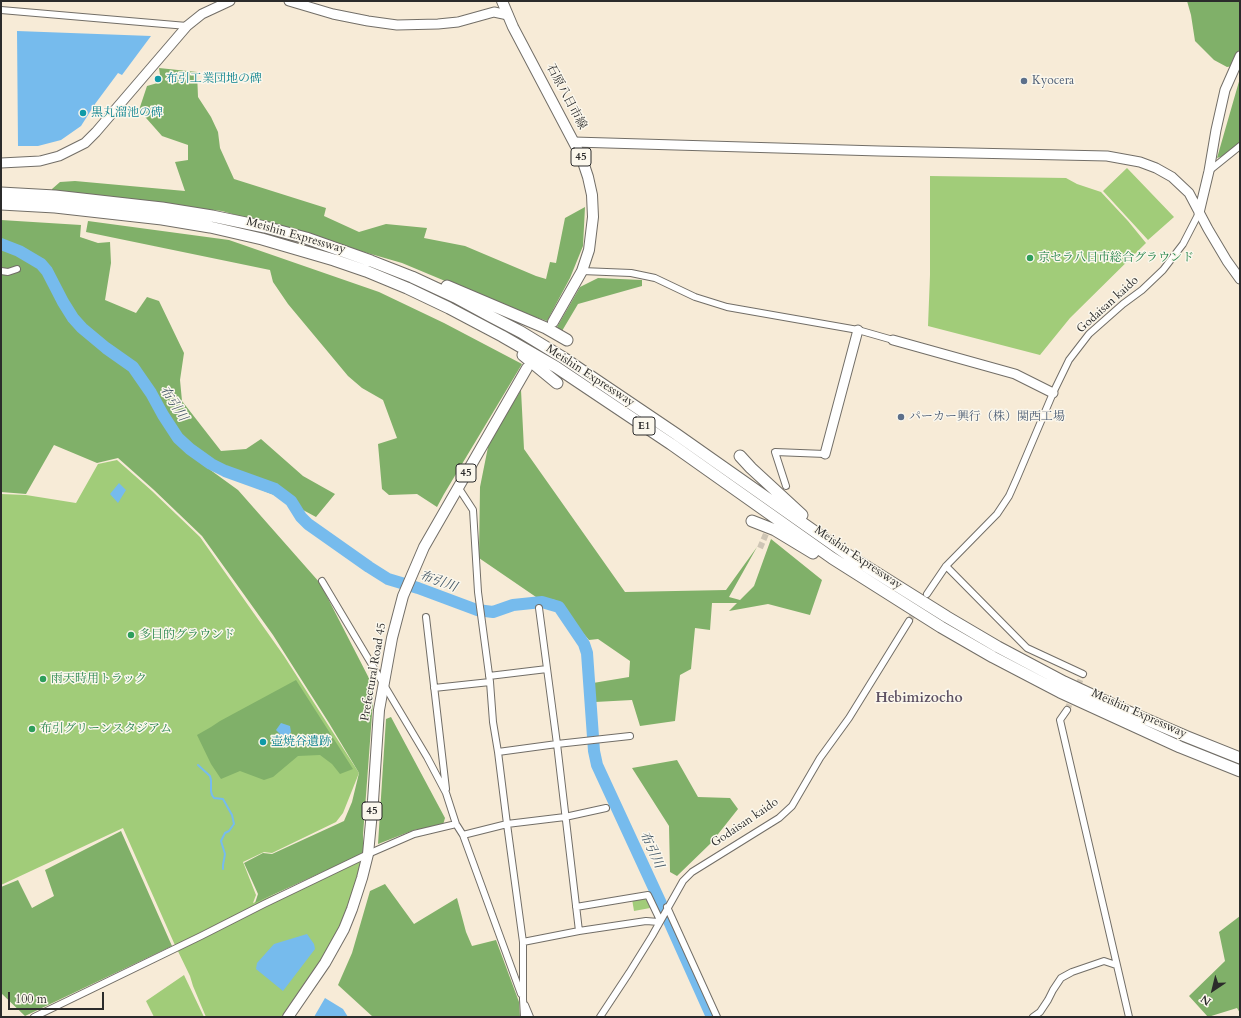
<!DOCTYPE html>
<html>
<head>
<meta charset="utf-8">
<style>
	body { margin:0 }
	#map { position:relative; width:1241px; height:1018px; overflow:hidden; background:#f7ebd7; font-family:Cardo,serif }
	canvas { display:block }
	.frame { position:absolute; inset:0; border:2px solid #2b2b2b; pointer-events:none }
	.north { position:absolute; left:1193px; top:970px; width:40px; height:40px; -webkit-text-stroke:3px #fbf7ec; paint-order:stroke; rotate:215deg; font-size:11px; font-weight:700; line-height:16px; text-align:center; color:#2b2b2b }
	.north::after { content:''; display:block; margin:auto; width:14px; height:18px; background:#2b2b2b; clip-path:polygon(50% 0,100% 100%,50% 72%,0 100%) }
	.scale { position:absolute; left:8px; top:992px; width:96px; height:18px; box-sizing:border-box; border:2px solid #2b2b2b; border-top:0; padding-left:5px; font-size:12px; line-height:14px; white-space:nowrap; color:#2b2b2b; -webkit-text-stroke:3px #fbf7ec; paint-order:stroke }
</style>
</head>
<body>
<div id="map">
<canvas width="1241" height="1018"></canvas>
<div class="frame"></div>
<div class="north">N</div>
<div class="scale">100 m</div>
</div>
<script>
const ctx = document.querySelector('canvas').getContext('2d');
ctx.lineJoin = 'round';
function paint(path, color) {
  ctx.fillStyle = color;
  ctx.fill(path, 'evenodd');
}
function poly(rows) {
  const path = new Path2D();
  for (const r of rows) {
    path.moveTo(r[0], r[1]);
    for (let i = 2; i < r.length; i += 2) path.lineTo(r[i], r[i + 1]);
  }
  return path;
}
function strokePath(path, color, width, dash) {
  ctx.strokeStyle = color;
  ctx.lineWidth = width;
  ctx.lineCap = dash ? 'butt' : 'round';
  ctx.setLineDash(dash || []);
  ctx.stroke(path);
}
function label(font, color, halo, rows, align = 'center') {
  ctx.font = font + ' Cardo,"Noto Serif JP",serif';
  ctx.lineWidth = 3;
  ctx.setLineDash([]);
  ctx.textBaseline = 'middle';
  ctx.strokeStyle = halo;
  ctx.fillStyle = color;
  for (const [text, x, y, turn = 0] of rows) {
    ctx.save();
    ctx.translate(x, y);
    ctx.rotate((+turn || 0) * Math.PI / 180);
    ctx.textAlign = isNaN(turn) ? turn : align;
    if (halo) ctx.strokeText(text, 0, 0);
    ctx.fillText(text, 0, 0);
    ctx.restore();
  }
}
paint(poly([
	[1127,168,1174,217,1148,240,1103,191],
	[930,176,1066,178,1077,184,1101,192,1128,221,1146,243,1070,318,1040,355,928,326,930,275],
	[117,460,152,491,200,537,284,656,359,773,343,813,336,822,272,853,264,852,243,862,256,895,253,903,361,860,360,870,348,907,333,942,281,1017,206,1017,193,986,190,976,174,943,123,828,1,885,1,494,26,495,76,503,98,464],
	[643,898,647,900,650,908,634,911,632,899],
	[184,975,204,1017,154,1017,146,1001]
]), '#a1cc79');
paint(poly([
	[1187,1,1240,1,1240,65,1227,67,1214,60,1195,41,1191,15],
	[159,68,197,72,198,97,211,117,218,132,220,148,234,179,326,208,324,216,359,232,386,224,427,228,424,238,465,246,536,276,546,279,550,262,556,263,565,218,585,207,583,246,570,278,547,321,517,311,402,263,222,211,52,192,52,189,60,182,75,181,185,191,175,162,188,160,188,145,162,136,139,110,147,86,161,82],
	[1240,78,1240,151,1217,158],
	[1,220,81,225,80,237,98,243,110,242,111,263,105,300,136,313,147,297,159,301,184,353,180,380,182,401,221,451,246,449,261,439,303,476,335,494,316,517,279,497,209,469,238,490,320,583,374,688,363,835,364,853,255,903,258,894,244,863,263,853,272,854,344,821,352,802,359,773,329,723,273,635,202,536,154,490,118,458,97,463,54,445,26,494,1,492],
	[88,221,229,240,379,292,444,323,522,364,444,494,437,507,417,494,389,495,382,489,378,444,397,438,383,400,362,388,348,376,288,304,273,282,270,270,86,232],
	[598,278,642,280,642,286,578,304,562,331,557,327,580,287],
	[521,390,524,449,625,592,726,590,757,547,729,597,740,600,754,586,771,539,822,580,810,615,768,604,729,611,737,603,712,603,710,630,695,628,691,669,680,675,675,721,640,726,632,700,595,702,593,683,629,677,630,661,598,639,589,640,555,600,536,597,479,558,480,487,489,442],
	[296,680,353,769,340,774,332,764,320,755,298,756,273,777,264,780,240,771,221,779,211,764,197,735,211,727,220,721],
	[391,717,445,818,443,825,414,830,378,844,386,719],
	[677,760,698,797,730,798,738,809,711,843,677,876,670,872,669,826,632,768],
	[121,831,172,946,25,1016,1,993,1,887,18,880,32,908,54,896,45,870],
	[385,884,414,924,457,898,466,932,472,946,496,940,519,1002,520,1017,373,1017,338,985,352,953,370,891],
	[1240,916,1240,1013,1237,1008,1208,1017,1189,996,1225,961,1219,932]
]), '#80b069');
paint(poly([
	[17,31,151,36,122,75,118,73,95,104,81,126,61,140,38,146,18,146],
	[119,483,126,490,118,503,110,494],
	[281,723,290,726,291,732,289,735,282,736,276,730],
	[307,934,314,944,315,949,283,991,256,969,257,963,274,944],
	[325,998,343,1009,348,1017,314,1017]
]), '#76bbed');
strokePath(poly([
	[198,765,210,776,211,780,211,791,212,795,214,798,223,799,232,815,234,824,229,831,225,833,221,841,225,854,223,865,223,869]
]), '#76bbed', 2);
strokePath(poly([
	[1,244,19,251,41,264,47,271,63,302,73,318,82,328,106,348,133,367,151,393,163,415,178,438,190,449,211,464,225,471,275,489,291,501,301,517,308,524,369,567,388,579,418,588,477,610,493,612,513,605,542,602,559,607,584,644,587,653,594,751,597,765,664,910,712,1017]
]), '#76bbed', 12);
strokePath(poly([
	[760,548,774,515],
	[909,621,924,599],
	[1067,710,1083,674]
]), '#cec5b5', 6, [6, 3]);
strokePath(poly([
	[531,361,553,323]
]), '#cec5b5', 10, [10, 5]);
const street = poly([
	[1,10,187,26],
	[1209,171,1240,146],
	[1,271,8,272,17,269],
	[582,271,631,273,655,278,695,297,727,307,858,330,893,340],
	[786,486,775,452,825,454],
	[458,487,473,510,478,592,490,682,493,722,498,752,507,824,523,942,523,999,524,1017],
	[946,566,1027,648,1083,674],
	[322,581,427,757,446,793,456,824,463,835,521,994],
	[927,594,946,566,997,514,1009,496,1017,478,1053,393,1069,360,1089,334,1123,304,1142,290,1163,270,1183,244,1199,213],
	[539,608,557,744,579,931],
	[426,617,446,789],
	[489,676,547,669],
	[434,688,490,682],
	[1067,710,1060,720,1129,1017],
	[498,752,557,744,630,736],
	[463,835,507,824,565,817,606,808],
	[667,907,717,1017],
	[523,942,579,931,646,921,659,922,659,918,648,895,576,907],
	[525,1005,530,1017],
	[34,1017,201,936,264,904,368,854,414,834,456,824],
	[600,1017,629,973,652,936,683,881,692,872,779,818,792,806,820,758,849,718,909,621],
	[1033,1017,1040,1012,1048,1000,1053,990,1061,978,1072,972,1104,961,1116,965]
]);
const secondary = poly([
	[289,1,333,14,368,21,397,25,438,24,458,22,494,12,508,15],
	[574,142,879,151,1107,156,1140,162,1156,168,1172,177,1189,193,1208,229,1227,261,1240,279],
	[1,163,40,161,59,156,85,143,96,132,187,26,202,14,230,1],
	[1199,213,1209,171,1216,130,1225,90,1240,56],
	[893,340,1015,374,1053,393],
	[825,454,858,330]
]);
const primary = poly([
	[502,1,513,27,581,156,588,177,592,195,593,217,589,250,582,271,553,322],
	[288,1017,325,963,344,929,352,909,362,878,368,854,373,801,379,710,392,638,403,596,424,547,527,368]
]);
const highway = poly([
	[1,193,55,196,162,208,212,216,265,227,306,238,371,261,412,277,455,297,490,316,521,332,562,357,676,434,848,555,947,617,998,647,1064,682,1122,709,1185,736,1240,758],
	[1,204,55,207,162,219,210,227,262,239,334,260,366,271,407,288,449,308,502,336,556,367,671,444,832,558,941,627,993,657,1060,692,1180,747,1240,771],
	[447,286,546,328,567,340],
	[523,355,557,383],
	[740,456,751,468,802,515],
	[752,521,775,530,813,553]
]);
strokePath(street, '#726e67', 8);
strokePath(secondary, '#726e67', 11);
strokePath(primary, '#726e67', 12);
strokePath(highway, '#726e67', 13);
strokePath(street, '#fff', 6);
strokePath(secondary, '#fff', 9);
strokePath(primary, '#fff', 10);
strokePath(highway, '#fff', 11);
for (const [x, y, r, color] of [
	[158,79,4,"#0f9aa8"],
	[1024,81,4,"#5c6f8a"],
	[83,113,4,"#0f9aa8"],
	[1030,258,4,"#2e9e5b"],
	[901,417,4,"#5c6f8a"],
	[131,635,4,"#2e9e5b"],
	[43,679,4,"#2e9e5b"],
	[32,729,4,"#2e9e5b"],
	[263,742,4,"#0f9aa8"]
]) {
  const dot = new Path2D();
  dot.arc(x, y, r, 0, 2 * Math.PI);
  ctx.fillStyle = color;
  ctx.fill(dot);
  strokePath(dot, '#fbf7ec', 1.5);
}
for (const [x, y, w] of [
	[581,157,20],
	[644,426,22],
	[466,473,20],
	[372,811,20]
]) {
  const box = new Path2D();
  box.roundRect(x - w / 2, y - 9, w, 18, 3);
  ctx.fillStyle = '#fbf7ec';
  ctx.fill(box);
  strokePath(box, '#2b2b2b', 1);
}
label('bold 11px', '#2b2b2b', null, [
	["45",581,157],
	["E1",644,426],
	["45",466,473],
	["45",372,811]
]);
label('12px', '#0d838f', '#fbf7ec', [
	["布引工業団地の碑",166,79],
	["黒丸溜池の碑",91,113],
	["壺焼谷遺跡",271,742]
], 'left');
label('12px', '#4e5e75', '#fbf7ec', [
	["Kyocera",1032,81],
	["パーカー興行（株）関西工場",909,417]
], 'left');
label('12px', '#2b2b2b', '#fbf7ec', [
	["石原八日市線",566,97,62],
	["Meishin Expressway",296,236,16],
	["Godaisan kaido",1108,305,-42],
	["Meishin Expressway",590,376,33],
	["Meishin Expressway",858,558,34],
	["Prefectural Road 45",374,672,-80],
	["Meishin Expressway",1139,714,24],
	["Godaisan kaido",745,823,-34]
]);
label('12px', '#27864d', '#fbf7ec', [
	["京セラ八日市総合グラウンド",1038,258],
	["多目的グラウンド",139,635],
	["雨天時用トラック",51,679],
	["布引グリーンスタジアム",40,729]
], 'left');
label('italic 13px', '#425665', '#fbf7ec', [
	["布引川",173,404,57],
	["布引川",438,582,20],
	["布引川",651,850,65]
]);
label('bold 14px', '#5f5263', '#fbf7ec', [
	["Hebimizocho",919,699]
]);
</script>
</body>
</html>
